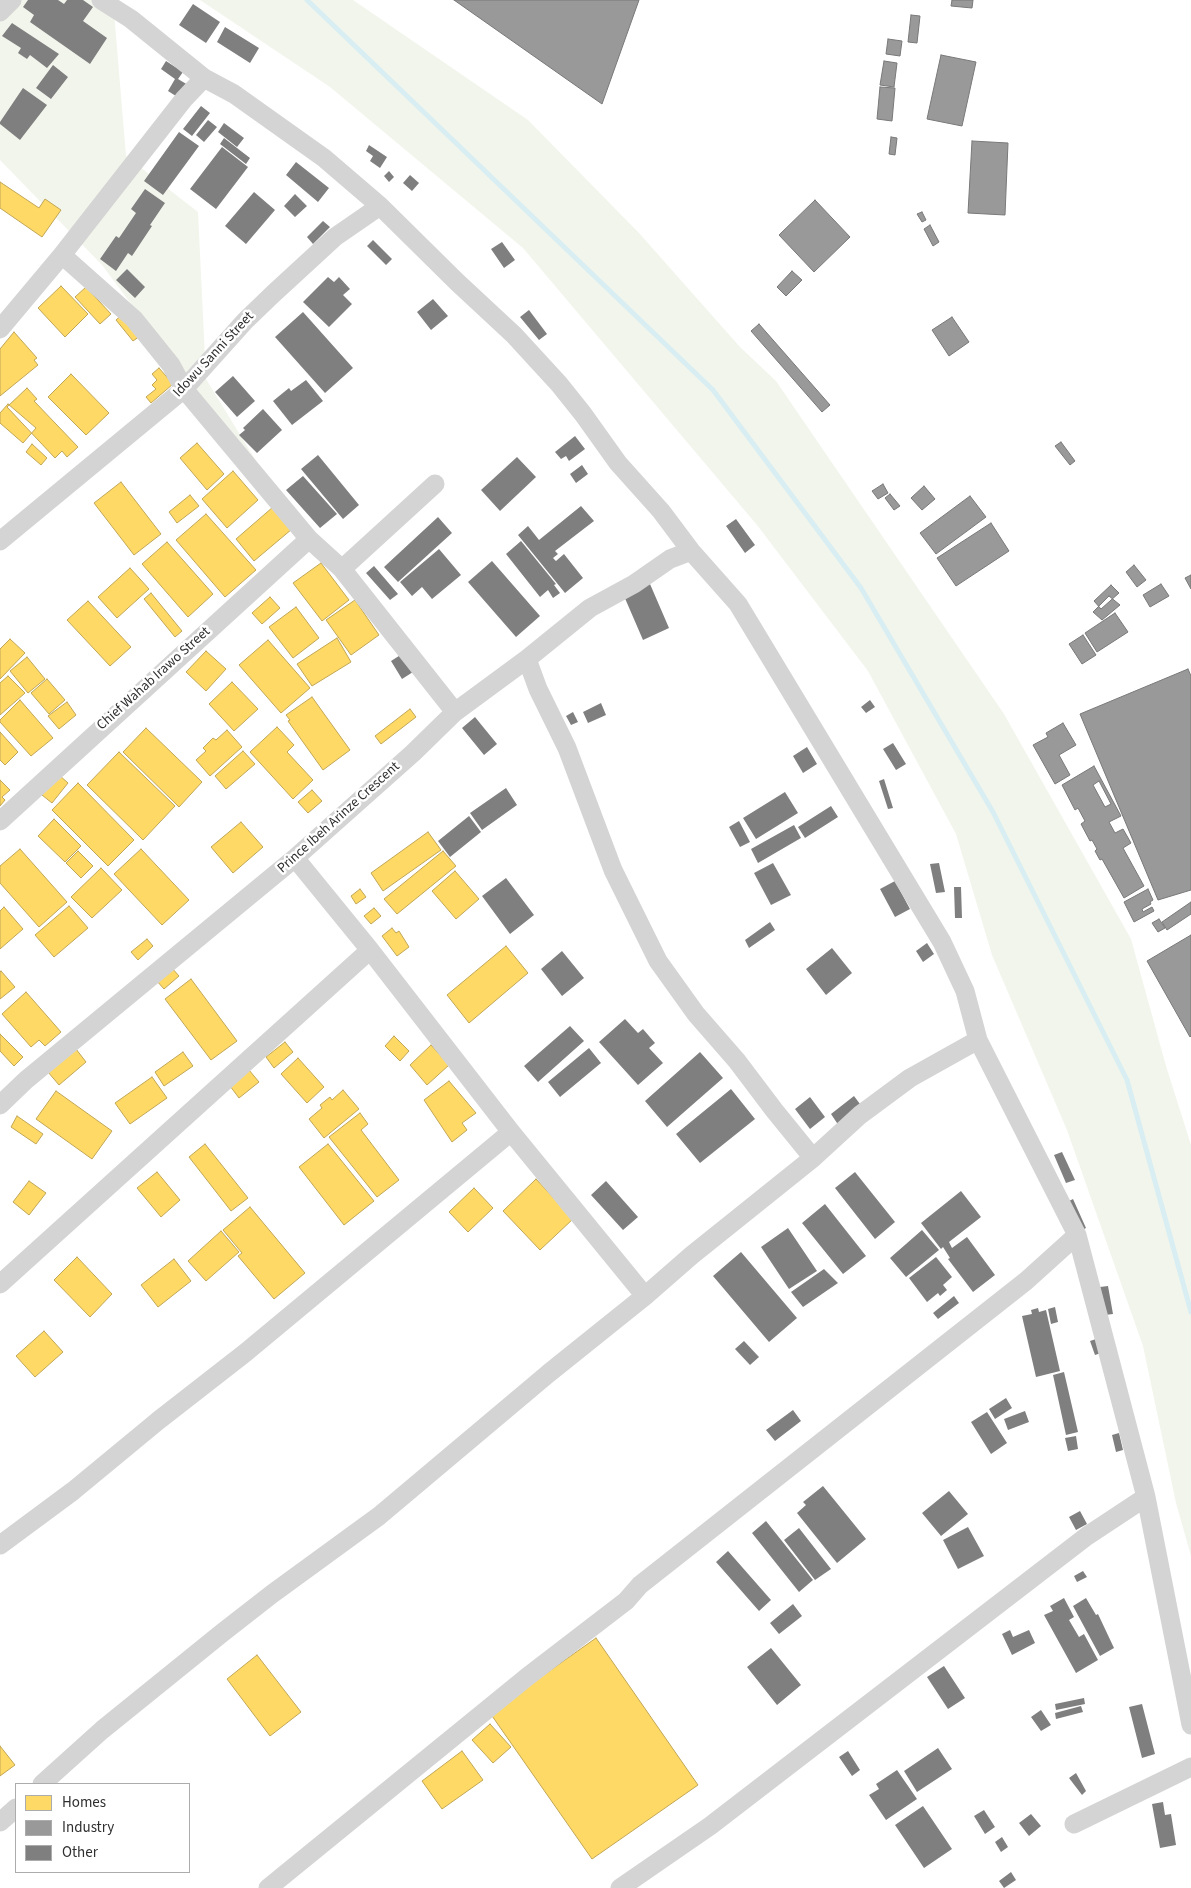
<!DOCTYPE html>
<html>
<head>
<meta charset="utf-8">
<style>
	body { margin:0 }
	#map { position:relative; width:1191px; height:1888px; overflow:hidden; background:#fff; font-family:"Source Sans 3",sans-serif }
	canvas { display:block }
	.legend { position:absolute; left:15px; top:1783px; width:175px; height:90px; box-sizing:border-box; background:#fff; border:1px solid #acacac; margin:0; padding:6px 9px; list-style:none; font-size:15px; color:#2f2f2f }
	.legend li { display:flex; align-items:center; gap:10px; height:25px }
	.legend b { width:25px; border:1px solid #acacac }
</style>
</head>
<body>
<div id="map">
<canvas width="1191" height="1888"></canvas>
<ul class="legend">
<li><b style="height:14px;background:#ffd966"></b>Homes</li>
<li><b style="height:14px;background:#999"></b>Industry</li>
<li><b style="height:14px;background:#7f7f7f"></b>Other</li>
</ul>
</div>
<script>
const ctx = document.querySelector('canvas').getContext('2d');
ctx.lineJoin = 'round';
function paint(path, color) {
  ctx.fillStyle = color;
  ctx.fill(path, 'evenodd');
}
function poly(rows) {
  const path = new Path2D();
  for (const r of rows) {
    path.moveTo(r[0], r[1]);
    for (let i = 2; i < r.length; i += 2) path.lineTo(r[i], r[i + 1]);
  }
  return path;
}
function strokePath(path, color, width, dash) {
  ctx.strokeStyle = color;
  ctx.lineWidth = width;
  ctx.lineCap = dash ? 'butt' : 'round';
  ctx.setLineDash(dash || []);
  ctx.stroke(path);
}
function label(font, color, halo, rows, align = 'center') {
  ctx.font = font + ' "Source Sans 3",sans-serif';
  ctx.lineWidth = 5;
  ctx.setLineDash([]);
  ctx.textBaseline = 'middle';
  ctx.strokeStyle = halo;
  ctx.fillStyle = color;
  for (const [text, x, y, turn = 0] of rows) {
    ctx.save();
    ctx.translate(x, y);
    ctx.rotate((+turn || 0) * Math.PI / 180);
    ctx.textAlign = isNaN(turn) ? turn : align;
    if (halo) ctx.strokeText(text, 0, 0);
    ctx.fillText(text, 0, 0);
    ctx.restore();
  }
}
paint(poly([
	[0,0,113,0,126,156,198,212,206,379,289,515,102,265,0,160],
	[200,0,353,0,528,120,639,233,740,347,776,381,1004,714,1131,939,1166,1066,1191,1145,1191,1556,1176,1503,1143,1346,1067,1130,992,955,956,834,868,671,757,525,523,248,330,87]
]), '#f2f5ec');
const homes = poly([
	[0,182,39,208,45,199,61,210,42,237,0,208,0,182],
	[61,286,88,314,65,337,38,308,61,286],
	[86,287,111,314,100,324,75,297,86,287],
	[125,312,143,334,133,341,116,320,125,312],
	[14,332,37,358,34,360,38,365,0,396,0,349,14,332],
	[159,368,173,384,151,403,146,397,156,389,152,385,157,380,152,374,159,368],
	[71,374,109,413,86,435,48,397,71,374],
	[27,388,37,399,34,401,78,447,67,457,62,451,55,458,7,407,27,388],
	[8,404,36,428,23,443,0,423,0,413,8,404],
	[197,443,224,474,207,490,180,458,197,443],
	[32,444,47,458,41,465,26,452,32,444],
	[233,471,258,500,227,528,202,499,233,471],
	[121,482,161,534,134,555,94,503,121,482],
	[190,495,199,506,177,523,169,512,190,495],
	[273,507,292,529,254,561,236,539,273,507],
	[206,514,256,570,225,597,176,540,206,514],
	[167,542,213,594,188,617,142,564,167,542],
	[321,563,349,600,322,621,293,583,321,563],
	[130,568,149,589,117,618,98,597,130,568],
	[151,593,182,631,175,637,144,599,151,593],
	[270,597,280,608,262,624,252,613,270,597],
	[355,600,379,635,351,655,326,620,355,600],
	[88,601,131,647,110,666,67,620,88,601],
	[296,607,319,638,293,658,269,627,296,607],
	[337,638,351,662,312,686,297,664,337,638],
	[10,639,25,653,0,679,0,649,10,639],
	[268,640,310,688,281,713,239,665,268,640],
	[206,651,226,669,206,691,186,672,206,651],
	[27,657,45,679,28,693,10,671,27,657],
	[8,676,25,693,0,715,0,683,8,676],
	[47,679,65,700,49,714,31,693,47,679],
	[232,682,258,709,234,731,209,704,232,682],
	[312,697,350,750,323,770,288,721,290,720,286,715,312,697],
	[20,700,53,738,31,756,0,722,0,720,20,700],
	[67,702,76,715,59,729,48,716,67,702],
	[410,709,416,717,381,744,375,736,410,709],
	[277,727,294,745,287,752,313,780,293,799,250,752,277,727],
	[146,728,202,782,179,807,123,752,146,728],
	[227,730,242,747,210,776,196,760,206,751,203,748,213,738,216,740,227,730],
	[0,732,18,752,5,765,0,760,0,732],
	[243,751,255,764,226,789,215,776,243,751],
	[119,752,175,806,143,840,87,785,119,752],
	[59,775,68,783,52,803,42,795,59,775],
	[0,780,10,790,2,797,5,800,0,806,0,780],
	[78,783,134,840,108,866,52,810,78,783],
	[312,790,322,801,308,813,298,802,312,790],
	[54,819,81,846,65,862,38,836,54,819],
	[241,822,263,847,233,873,211,847,241,822],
	[428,832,441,850,383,891,371,873,428,832],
	[20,849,67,902,39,927,0,883,0,866,20,849],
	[141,849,189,900,162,925,114,874,141,849],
	[78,851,93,866,81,878,66,863,78,851],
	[443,851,456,866,397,914,384,899,443,851],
	[101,868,122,890,92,918,71,897,101,868],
	[455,871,479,899,456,919,432,891,455,871],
	[360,889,366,897,356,904,351,896,360,889],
	[69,906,88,928,54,957,35,935,69,906],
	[4,907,23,929,0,949,0,911,4,907],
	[374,908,381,916,371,924,364,916,374,908],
	[392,928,396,933,399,931,409,947,397,956,382,936,392,928],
	[147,939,153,946,138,960,131,952,147,939],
	[506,946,528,973,469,1023,447,995,506,946],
	[171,967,179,976,164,989,156,980,171,967],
	[1,971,15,987,0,999,0,972,1,971],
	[191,979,237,1041,211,1060,165,999,191,979],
	[26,992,61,1032,45,1046,39,1040,31,1047,2,1014,26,992],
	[0,1034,23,1057,14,1066,0,1051,0,1034],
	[394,1036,409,1051,400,1061,385,1046,394,1036],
	[285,1042,293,1052,274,1068,266,1057,285,1042],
	[431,1045,449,1065,427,1085,410,1065,431,1045],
	[76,1049,86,1062,59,1085,48,1072,76,1049],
	[183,1052,193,1066,164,1086,155,1072,183,1052],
	[298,1058,324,1087,307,1103,281,1074,298,1058],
	[249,1070,259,1082,239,1098,230,1086,249,1070],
	[152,1077,167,1098,130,1124,115,1103,152,1077],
	[449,1081,476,1113,462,1123,467,1130,452,1142,424,1100,449,1081],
	[343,1090,359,1109,324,1138,309,1119,322,1108,320,1105,330,1097,332,1100,343,1090],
	[56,1091,112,1131,92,1159,36,1119,56,1091],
	[360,1113,368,1124,361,1130,399,1180,377,1197,329,1137,360,1113],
	[17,1116,43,1134,36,1144,11,1127,17,1116],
	[205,1144,248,1198,231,1211,189,1157,205,1144],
	[328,1144,374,1201,344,1225,299,1167,328,1144],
	[157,1172,180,1200,161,1217,137,1188,157,1172],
	[536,1179,573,1219,540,1250,503,1211,536,1179],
	[29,1181,46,1193,29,1215,13,1202,29,1181],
	[474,1188,493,1208,468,1232,449,1212,474,1188],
	[250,1207,305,1273,274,1299,238,1256,242,1253,223,1230,250,1207],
	[221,1231,239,1252,206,1281,188,1261,221,1231],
	[77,1257,112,1294,90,1317,54,1280,77,1257],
	[174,1259,191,1281,158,1307,141,1285,174,1259],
	[44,1331,63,1352,35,1377,16,1356,44,1331],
	[596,1638,698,1785,592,1859,490,1713,596,1638],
	[257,1655,301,1712,270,1736,227,1679,257,1655],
	[490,1724,511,1747,493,1763,472,1740,490,1724],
	[0,1746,15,1765,0,1776,0,1746],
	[462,1751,483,1780,442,1809,422,1781,462,1751]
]);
paint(homes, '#ffd966');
strokePath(homes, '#c1a656', 1);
const industry = poly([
	[454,0,639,0,602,104,454,0],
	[952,0,973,0,972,8,951,6,952,0],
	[911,15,920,16,917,43,908,42,911,15],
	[888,39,902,41,900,56,886,54,888,39],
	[941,55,976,62,962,126,927,119,941,55],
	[884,61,897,63,894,87,880,85,884,61],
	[880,87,895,88,892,121,877,119,880,87],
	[891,137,897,138,895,155,889,154,891,137],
	[972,141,1008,143,1005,215,968,213,972,141],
	[815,200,850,237,814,272,779,235,815,200],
	[922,212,926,220,922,222,917,214,922,212],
	[930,225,939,242,933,246,924,229,930,225],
	[792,271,802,280,786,296,777,287,792,271],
	[952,317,969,342,949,356,932,330,952,317],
	[759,324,830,405,822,412,751,331,759,324],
	[1061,442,1075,461,1070,465,1055,446,1061,442],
	[883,484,888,493,878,499,872,491,883,484],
	[924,486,935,499,922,510,911,498,924,486],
	[890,494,900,506,894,510,885,498,890,494],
	[970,496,986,517,936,554,920,533,970,496],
	[991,523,1009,551,956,586,937,558,991,523],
	[1134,565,1146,580,1137,587,1126,572,1134,565],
	[1191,575,1191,589,1185,578,1191,575],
	[1161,584,1169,596,1150,607,1143,595,1161,584],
	[1111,585,1119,593,1101,609,1094,601,1111,585],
	[1109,596,1120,605,1102,620,1093,612,1109,596],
	[1115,613,1128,632,1097,652,1085,633,1115,613],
	[1083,635,1096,655,1082,664,1069,644,1083,635],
	[1188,669,1191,676,1191,890,1158,900,1080,714,1188,669],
	[1063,723,1076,745,1059,755,1070,775,1055,784,1033,745,1048,737,1046,733,1063,723],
	[1094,766,1121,816,1109,822,1115,833,1123,829,1131,843,1123,848,1144,886,1124,898,1102,859,1100,860,1095,851,1097,849,1092,840,1090,841,1081,824,1085,821,1078,808,1075,810,1062,785,1094,766],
	[1099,781,1111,804,1105,807,1093,785,1099,781],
	[1148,889,1153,900,1150,902,1151,904,1142,909,1143,912,1152,907,1154,911,1134,922,1124,902,1148,889],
	[1191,902,1191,914,1167,930,1162,922,1191,902],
	[1159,919,1165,928,1158,932,1152,923,1159,919],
	[1191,935,1191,1036,1190,1037,1147,961,1191,935]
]);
paint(industry, '#999');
strokePath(industry, '#797979', 1);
strokePath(poly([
	[307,0,713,390,861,588,993,812,1127,1080,1191,1312]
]), '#d8eef2', 5);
paint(poly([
	[28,0,58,0,64,4,67,0,83,0,93,7,83,21,107,38,90,64,30,22,34,15,23,7],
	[193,4,220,22,206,43,179,25],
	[12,23,59,54,47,68,30,55,27,59,18,53,21,48,2,36],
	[225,27,259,48,250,63,217,42],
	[166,61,183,72,178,79,188,85,179,98,168,91,175,79,161,69],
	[53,65,68,77,51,99,36,88],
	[23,88,47,105,20,140,0,124,0,122],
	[201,106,210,113,192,136,183,129],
	[208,120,217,127,204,142,196,135],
	[224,123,244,138,237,147,218,132],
	[179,132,199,146,163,195,144,181],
	[224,138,250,158,246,164,220,144],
	[369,145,387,157,380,168,370,161,373,156,366,151],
	[222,147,248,167,216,209,190,189],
	[296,162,329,188,318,202,286,175],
	[389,171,394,177,389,182,384,176],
	[410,175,419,183,412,191,403,183],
	[145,189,165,203,150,225,152,226,132,256,128,253,116,271,100,259,116,236,119,238,136,213,131,209],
	[254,192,275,210,246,244,225,226],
	[295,194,307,206,295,217,284,206],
	[323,221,330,227,313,244,307,237],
	[373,240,392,259,386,265,367,246],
	[502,242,515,260,504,268,491,249],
	[127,269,145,287,135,298,116,280],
	[328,277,334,282,339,277,350,289,343,295,352,304,329,327,303,302],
	[433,299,448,316,431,330,417,312],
	[529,310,547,334,539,340,520,317],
	[303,312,353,368,325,393,275,337],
	[233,376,255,401,237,417,215,392],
	[306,380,323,401,292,425,273,401,289,388,291,391],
	[263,409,282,430,257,453,239,435,245,430,243,428],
	[575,436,585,449,569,461,566,456,561,459,555,452],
	[318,455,359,505,343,519,301,469],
	[517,457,536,477,500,511,481,490],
	[582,465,588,474,576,483,570,474],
	[303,476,337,514,320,528,286,490],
	[581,506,594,521,555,551,558,554,553,558,556,561,564,554,583,578,565,593,518,535,528,526,539,540],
	[438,517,452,533,398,582,384,567],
	[736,519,755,545,745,553,726,526],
	[521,541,556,584,554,585,560,593,553,598,548,590,540,597,506,554],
	[439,549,461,575,432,599,422,587,412,596,400,582],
	[492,561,540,616,516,637,468,582],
	[374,566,398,594,390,600,366,573],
	[650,584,669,628,643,640,624,596],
	[402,654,413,672,402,679,391,661],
	[870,700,875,707,866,713,861,707],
	[601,703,606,715,588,723,583,712],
	[573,712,578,722,571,725,566,716],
	[475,717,497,744,484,755,462,728],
	[893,743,906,764,896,770,883,749],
	[807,747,817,764,803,773,793,756],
	[884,779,893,808,888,809,879,781],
	[506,788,517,805,482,830,470,813],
	[785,792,798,813,756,839,743,818],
	[831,806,838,817,805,838,798,827],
	[469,816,481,832,450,857,438,841],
	[739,821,750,842,740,847,729,827],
	[794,825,801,838,758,863,751,849],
	[773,863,791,895,771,905,754,873],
	[939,863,945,892,936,893,930,864],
	[506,878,534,915,510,934,482,896],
	[895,881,910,909,895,917,880,889],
	[954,887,961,887,962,918,955,918],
	[770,922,775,930,749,948,745,940],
	[927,943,934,954,923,962,916,951],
	[832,948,852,973,826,995,806,969],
	[562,951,584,978,562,996,541,969],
	[625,1019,638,1033,643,1029,655,1043,649,1048,663,1063,638,1085,599,1042],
	[570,1026,584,1041,538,1082,524,1066],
	[589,1048,601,1063,560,1097,548,1082],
	[700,1052,723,1078,667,1127,645,1101],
	[731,1089,755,1119,700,1163,676,1134],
	[854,1096,863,1108,839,1126,831,1114],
	[810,1097,825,1117,810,1129,795,1109],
	[1062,1152,1075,1180,1066,1183,1054,1155],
	[855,1172,895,1222,875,1239,835,1188],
	[606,1181,638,1217,623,1230,591,1195],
	[961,1191,981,1217,949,1242,952,1248,967,1237,995,1275,973,1292,948,1259,950,1258,943,1247,941,1249,921,1223],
	[1073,1199,1086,1228,1080,1231,1067,1202],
	[825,1204,866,1256,843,1274,802,1223],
	[788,1228,817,1271,789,1289,761,1247],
	[922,1230,939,1250,906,1277,890,1258],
	[741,1252,797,1318,769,1342,713,1276],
	[936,1257,952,1277,943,1285,947,1290,940,1296,938,1293,927,1302,909,1278],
	[824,1269,838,1283,803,1307,791,1292],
	[1108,1286,1113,1314,1105,1315,1100,1287],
	[954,1296,959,1303,938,1319,933,1313],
	[1055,1307,1058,1322,1051,1324,1048,1309],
	[1038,1308,1039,1312,1046,1310,1060,1371,1036,1377,1022,1316,1032,1314,1031,1310],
	[1099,1338,1104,1352,1095,1355,1090,1341],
	[744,1341,759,1357,750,1365,735,1349],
	[1064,1372,1078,1432,1066,1435,1053,1375],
	[1006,1398,1012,1408,995,1419,989,1409],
	[793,1410,801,1421,775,1441,766,1430],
	[1025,1411,1029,1422,1008,1430,1004,1419],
	[987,1412,1007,1443,991,1454,971,1422],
	[1119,1433,1123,1450,1116,1452,1112,1435],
	[1076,1436,1078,1449,1068,1451,1065,1438],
	[823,1486,866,1539,837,1563,797,1513,806,1505,803,1502],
	[949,1491,968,1514,941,1536,922,1513],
	[1080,1511,1087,1524,1076,1530,1069,1517],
	[766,1521,813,1580,799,1592,752,1533],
	[968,1527,984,1556,958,1569,943,1540],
	[799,1528,831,1569,815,1580,784,1540],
	[728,1551,771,1600,759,1611,716,1562],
	[1083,1571,1087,1577,1077,1582,1074,1576],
	[1064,1598,1074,1617,1069,1620,1079,1637,1084,1634,1098,1660,1076,1673,1044,1615,1053,1611,1050,1606],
	[1086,1598,1096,1615,1098,1614,1114,1648,1100,1656,1073,1606],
	[793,1604,802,1616,779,1634,770,1623],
	[1010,1630,1013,1637,1029,1630,1035,1643,1012,1655,1002,1634],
	[771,1648,801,1685,777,1705,747,1667],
	[944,1666,965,1698,948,1709,927,1677],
	[1084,1698,1085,1704,1056,1710,1055,1704],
	[1142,1704,1155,1754,1142,1758,1129,1707],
	[1081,1706,1083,1712,1056,1719,1055,1713],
	[1041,1710,1051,1725,1041,1731,1031,1717],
	[938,1748,952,1769,917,1792,904,1771],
	[848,1751,860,1770,852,1776,839,1757],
	[897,1770,917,1799,886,1820,869,1795,879,1789,876,1784],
	[1076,1773,1086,1791,1082,1795,1069,1778],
	[1163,1802,1165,1815,1171,1814,1176,1845,1160,1848,1152,1804],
	[923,1806,952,1849,924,1868,895,1825],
	[984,1810,995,1827,985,1834,974,1816],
	[1031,1814,1041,1826,1029,1836,1019,1823],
	[1002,1837,1008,1847,1001,1852,995,1842],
	[1011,1872,1016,1880,1004,1888,999,1881]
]), '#7f7f7f');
strokePath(poly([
	[101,0,131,19,204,78,234,94,324,158,380,206,457,282,514,335,559,384,583,414,618,463,661,511,691,551,738,604,942,942,965,991,978,1040,1077,1235,1146,1497,1191,1725],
	[0,12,12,0],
	[62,255,134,319,171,365,184,389,309,539,342,569,455,712],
	[0,329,62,255,184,99,204,78],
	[0,541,184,389,245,321,273,294,335,237,380,206],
	[342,569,435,484],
	[527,659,538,689,567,748,613,870,658,961,696,1014,737,1061,774,1110,813,1158],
	[0,821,309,539],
	[295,858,370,950,511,1132,645,1296],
	[0,1105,26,1080,295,858,413,753,455,712,527,659,590,608,634,584,670,559,691,551],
	[0,1284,370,950],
	[0,1545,73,1491,159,1420,245,1353,511,1132],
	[42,1784,102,1730,222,1633,272,1594,379,1516,549,1373,645,1296,692,1255,813,1158,860,1115,910,1078,978,1040],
	[0,1822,16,1808],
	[1074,1824,1191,1767],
	[268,1888,527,1677,626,1601,640,1585,1026,1281,1077,1235],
	[620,1888,710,1826,1087,1536,1146,1497]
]), '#d4d4d4', 19);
label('14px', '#2f2f2f', '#fff', [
	["Idowu Sanni Street",214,355,-47],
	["Chief Wahab Irawo Street",154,679,-42],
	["Prince Ibeh Arinze Crescent",339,818,-42]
]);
</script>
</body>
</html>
